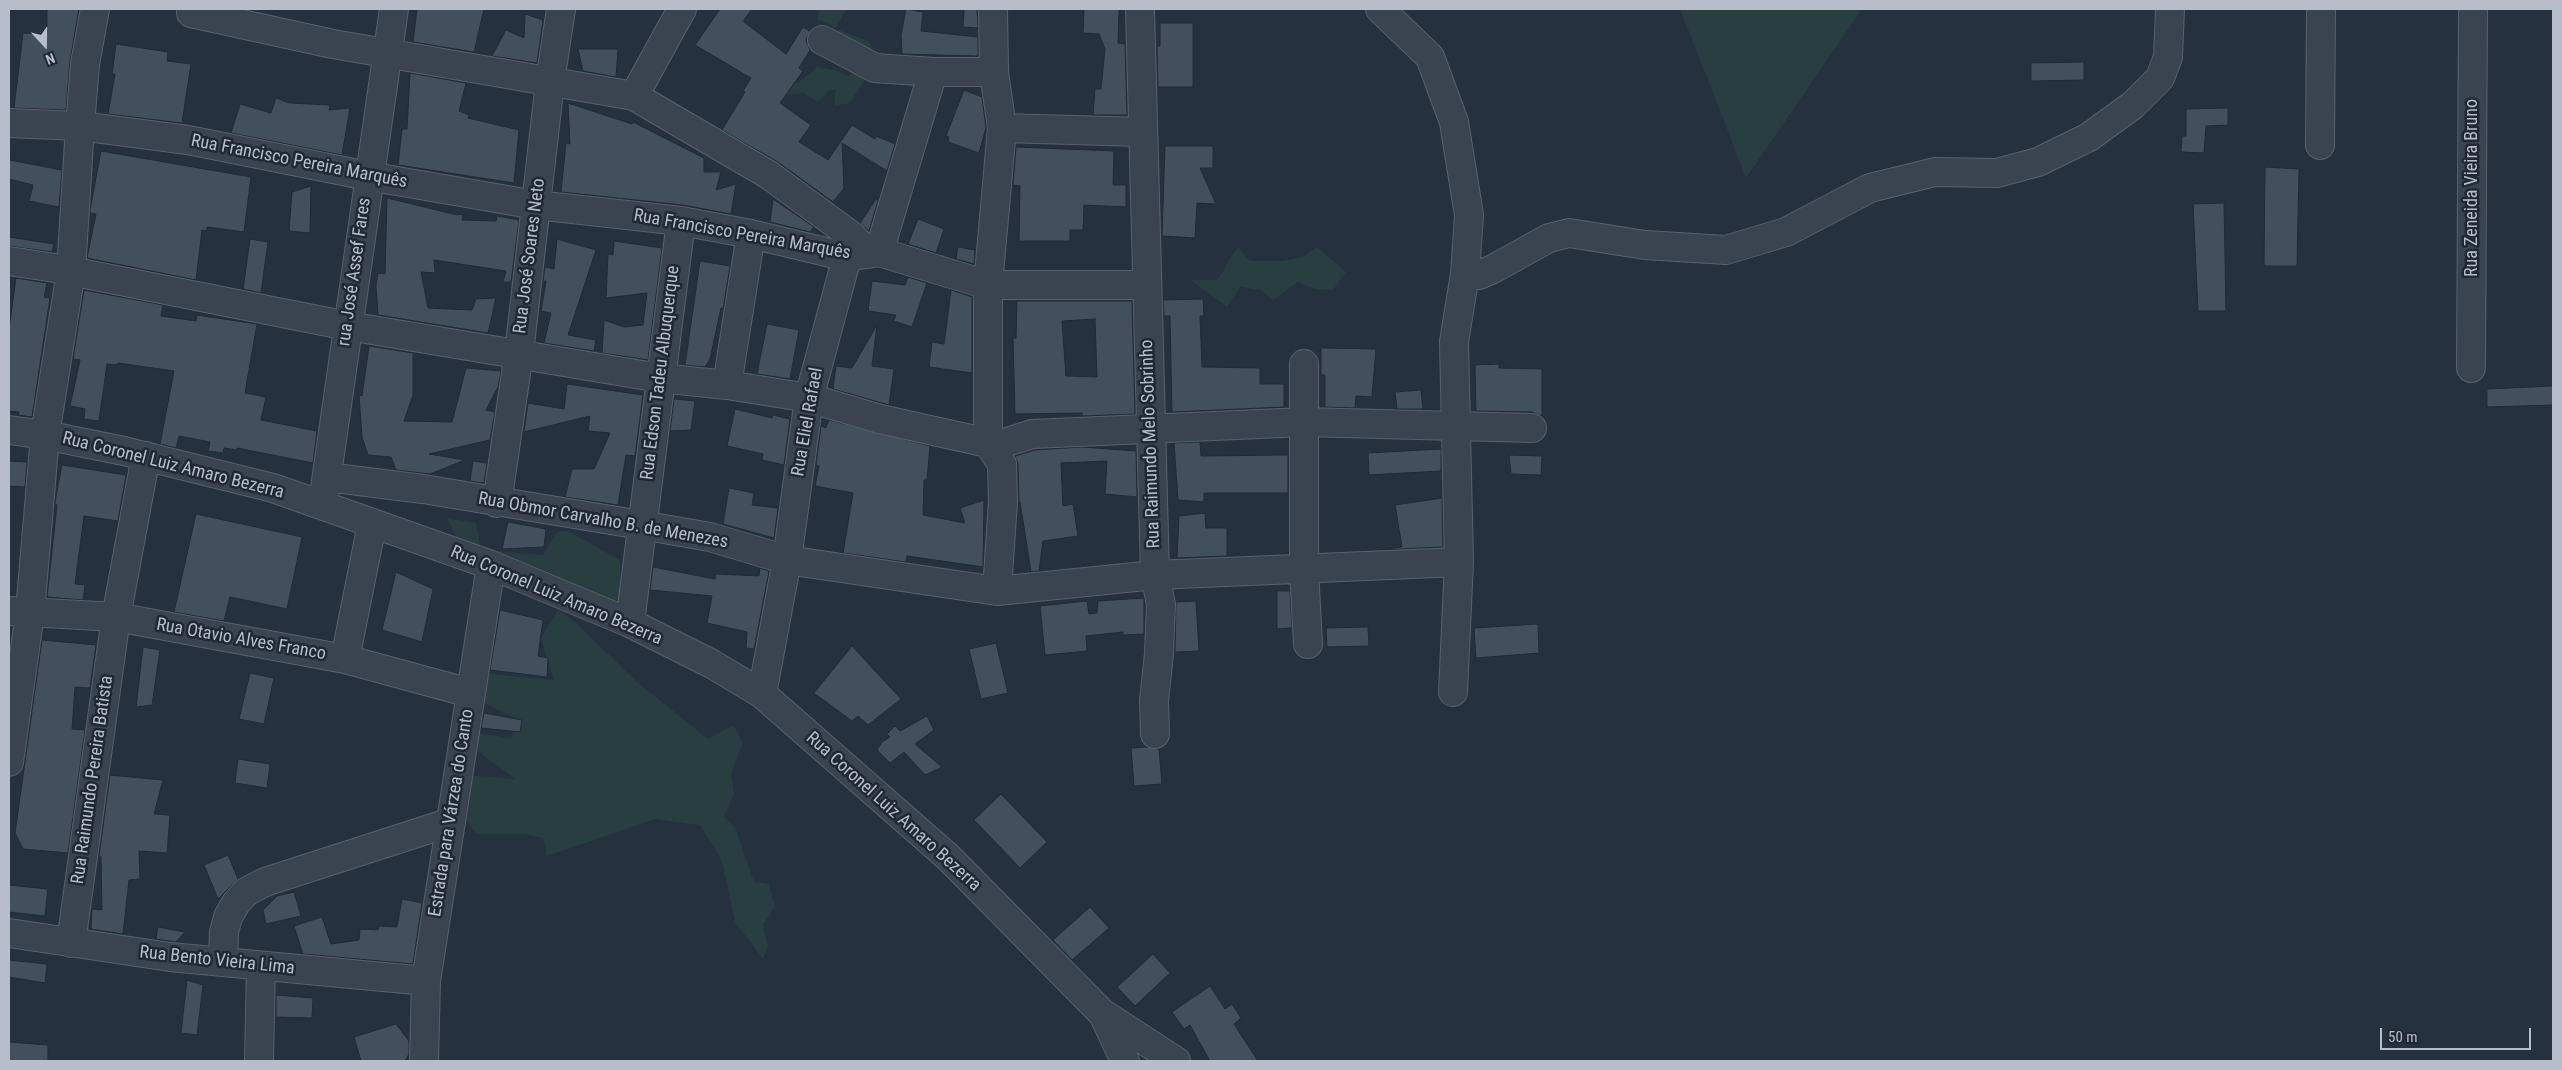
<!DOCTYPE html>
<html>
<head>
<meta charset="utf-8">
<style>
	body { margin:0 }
	#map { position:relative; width:2562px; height:1070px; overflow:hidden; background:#263140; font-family:"Roboto Condensed",sans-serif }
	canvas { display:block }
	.frame { position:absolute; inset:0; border:10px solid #b7beca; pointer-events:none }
	.north { position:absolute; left:20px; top:20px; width:50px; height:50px; -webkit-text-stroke:4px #1f2835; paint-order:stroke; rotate:159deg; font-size:14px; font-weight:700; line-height:20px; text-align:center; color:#b7beca }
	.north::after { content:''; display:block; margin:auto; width:18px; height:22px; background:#b7beca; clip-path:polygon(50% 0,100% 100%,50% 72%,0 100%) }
	.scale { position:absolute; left:2380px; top:1028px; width:151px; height:22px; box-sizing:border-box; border:2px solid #b7beca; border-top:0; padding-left:6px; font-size:15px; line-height:18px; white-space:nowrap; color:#b7beca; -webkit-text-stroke:4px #1f2835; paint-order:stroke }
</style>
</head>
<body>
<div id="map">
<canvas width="2562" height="1070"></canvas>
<div class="frame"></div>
<div class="north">N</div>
<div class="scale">50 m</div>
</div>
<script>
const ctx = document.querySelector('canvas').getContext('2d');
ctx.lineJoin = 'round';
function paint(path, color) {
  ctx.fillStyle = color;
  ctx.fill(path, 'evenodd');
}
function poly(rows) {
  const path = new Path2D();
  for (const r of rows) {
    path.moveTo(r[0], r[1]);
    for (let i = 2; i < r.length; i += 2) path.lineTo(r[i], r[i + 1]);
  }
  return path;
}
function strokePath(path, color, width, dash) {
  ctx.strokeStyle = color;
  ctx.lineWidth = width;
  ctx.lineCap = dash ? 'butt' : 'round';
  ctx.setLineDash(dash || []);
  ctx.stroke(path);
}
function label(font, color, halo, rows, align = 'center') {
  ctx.font = font + ' "Roboto Condensed",sans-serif';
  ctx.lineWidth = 5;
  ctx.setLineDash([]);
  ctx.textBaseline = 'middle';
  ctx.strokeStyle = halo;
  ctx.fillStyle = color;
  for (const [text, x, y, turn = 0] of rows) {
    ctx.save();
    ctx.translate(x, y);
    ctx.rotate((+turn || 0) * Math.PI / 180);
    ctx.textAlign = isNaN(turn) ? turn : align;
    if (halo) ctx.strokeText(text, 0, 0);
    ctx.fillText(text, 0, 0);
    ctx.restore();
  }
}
paint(poly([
	[820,9,846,9,836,28,817,19],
	[1680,9,1862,9,1746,178,1708,80],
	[838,30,869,41,877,61,850,103,834,106,836,89,829,90,818,102,804,93,783,95,769,74,797,83,811,73,816,67,834,70,848,76,859,70,829,49],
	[1317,247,1346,272,1333,290,1315,289,1298,282,1273,300,1261,290,1240,287,1227,307,1191,280,1217,280,1224,270,1229,259,1238,248,1250,261,1282,261,1303,257],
	[447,518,476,523,481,550,543,555,557,532,568,531,620,560,621,605,461,548],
	[558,610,575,622,637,682,708,739,733,725,743,742,731,773,734,794,724,817,735,827,754,882,769,884,775,907,763,925,768,946,763,959,735,922,722,861,700,825,655,819,547,856,543,838,524,834,477,834,459,811,466,775,515,779,474,748,470,732,511,738,517,719,476,699,481,673,554,680,541,638]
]), '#283e41');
const building = poly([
	[47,9,79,9,70,61,66,110,14,108,23,33,47,34,47,9],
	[417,9,484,9,474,52,413,42,417,9],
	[720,9,752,9,744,20,744,22,786,54,803,27,810,31,806,41,810,50,799,68,803,71,780,103,811,125,799,142,828,160,852,125,875,139,876,136,895,144,887,171,842,143,844,188,833,202,778,162,722,130,745,92,743,91,751,78,695,45,720,9],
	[906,9,923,12,921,31,978,37,978,56,902,54,901,35,906,9],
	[964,9,977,9,978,28,963,27,964,9],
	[1084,9,1119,9,1118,43,1125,44,1127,115,1093,115,1095,89,1101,89,1105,49,1099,34,1083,33,1084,9],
	[525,14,543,20,537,63,492,56,506,30,524,38,525,14],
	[1160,23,1193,23,1193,87,1158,87,1157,46,1160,46,1160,23],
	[116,44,168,52,167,61,191,64,182,123,108,114,115,74,112,74,116,44],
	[578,49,618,49,616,77,583,71,578,49],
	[2084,62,2084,80,2031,81,2031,63,2084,62],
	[410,73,466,83,459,111,469,115,468,118,519,130,514,183,398,165,402,129,407,129,410,73],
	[964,90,982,97,986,128,979,153,948,142,949,137,946,136,964,90],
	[276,98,289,103,330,105,329,110,350,108,342,155,231,133,240,104,271,113,276,98],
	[568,103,632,124,633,122,704,158,704,172,721,172,716,190,736,184,731,214,683,205,561,192,566,143,570,144,568,103],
	[2228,108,2228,125,2206,126,2204,153,2181,152,2182,136,2186,136,2186,109,2228,108],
	[1165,146,1213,146,1213,168,1200,168,1216,204,1197,203,1195,238,1162,236,1165,146],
	[1016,147,1114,151,1113,185,1126,185,1126,207,1084,205,1083,230,1070,230,1070,241,1019,241,1020,186,1013,185,1016,147],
	[101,151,251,177,244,232,207,227,207,231,202,230,196,280,87,258,96,214,90,213,90,210,101,151],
	[9,160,62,170,59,207,29,201,33,185,9,179,9,160],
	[2265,167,2299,169,2297,266,2264,266,2265,167],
	[311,186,310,233,289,231,292,192,311,186],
	[387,198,457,215,463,214,462,220,496,221,497,216,519,220,511,282,503,282,506,271,434,260,435,273,421,272,428,308,472,310,476,299,496,298,488,333,378,315,376,286,378,273,385,274,387,198],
	[877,198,878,201,869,231,860,223,877,198],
	[773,199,814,227,810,232,770,222,773,199],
	[2224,203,2226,311,2198,311,2193,204,2224,203],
	[918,219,944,229,936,253,908,244,918,219],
	[9,237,54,244,52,252,9,246,9,237],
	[250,239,268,242,261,293,243,289,250,239],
	[557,239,596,250,568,335,596,340,594,351,544,343,551,313,541,311,546,281,543,281,545,267,554,269,557,239],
	[614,241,662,248,648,360,602,353,604,320,624,327,643,325,647,293,606,298,608,254,613,255,614,241],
	[958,247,975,250,974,264,956,259,958,247],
	[700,261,730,266,723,309,721,308,710,359,705,367,685,365,700,261],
	[908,277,927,283,912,327,894,321,896,315,868,311,872,281,905,285,908,277],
	[16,278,47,283,44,297,50,298,32,417,18,415,19,412,9,411,9,329,16,278],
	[84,290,163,305,161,316,196,321,197,315,257,324,245,393,266,397,261,420,317,431,313,463,237,448,237,450,224,448,223,453,208,451,210,442,179,436,176,448,160,444,174,371,118,363,117,365,107,364,99,421,84,419,85,409,70,406,80,360,73,359,84,290],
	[951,290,972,297,972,373,929,367,932,342,944,344,951,290],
	[1203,299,1204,316,1200,316,1202,367,1260,368,1260,384,1284,384,1284,407,1172,412,1170,316,1164,316,1163,300,1203,299],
	[1017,301,1132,301,1135,414,1082,416,1082,413,1015,414,1013,338,1016,338,1017,301],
	[1095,319,1097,377,1066,376,1062,321,1095,319],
	[767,324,799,330,790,379,757,374,767,324],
	[877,325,872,366,894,369,889,405,833,389,836,366,852,368,877,325],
	[369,346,413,353,413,395,404,421,452,422,466,368,501,371,498,387,486,410,495,412,490,440,429,454,465,460,430,474,396,470,391,457,368,455,362,437,359,395,362,396,369,346],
	[1321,348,1376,349,1372,397,1356,396,1355,408,1325,407,1325,375,1321,375,1321,348],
	[1499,364,1499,368,1542,369,1542,416,1532,412,1476,411,1475,365,1499,364],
	[567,384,643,395,635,456,626,455,618,505,565,497,572,469,594,469,610,433,588,431,590,416,524,432,528,403,564,409,567,384],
	[2553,386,2553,405,2487,407,2487,389,2553,386],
	[1421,390,1423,409,1397,409,1395,392,1421,390],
	[674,399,695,401,691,430,670,431,674,399],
	[735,409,772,418,773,415,790,419,784,465,762,460,763,454,727,446,735,409],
	[829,420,930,446,927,480,924,480,923,515,965,523,960,508,984,500,983,567,907,556,906,562,843,553,853,493,815,486,819,466,816,465,821,426,826,428,829,420],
	[1200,442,1201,456,1288,455,1288,493,1204,493,1204,502,1178,500,1174,443,1200,442],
	[1083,447,1136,451,1137,497,1105,494,1107,461,1061,463,1063,506,1073,504,1078,536,1043,541,1039,571,1031,572,1020,502,1019,502,1018,464,1015,456,1035,450,1083,447],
	[1441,449,1441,471,1369,475,1368,453,1441,449],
	[1509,455,1542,456,1541,475,1511,474,1509,455],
	[9,461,27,462,25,487,9,486,9,461],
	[473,461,487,463,484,483,470,481,473,461],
	[62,465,126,475,118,521,84,516,75,584,85,585,83,600,47,597,57,505,55,504,56,496,62,465],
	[729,488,754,493,752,505,778,508,774,538,723,524,729,488],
	[1442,498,1443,547,1379,550,1402,547,1395,505,1442,498],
	[1205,513,1206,528,1227,528,1227,556,1177,558,1179,516,1205,513],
	[196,514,302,537,287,609,230,597,224,621,174,612,196,514],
	[508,522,546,529,544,547,502,549,508,522],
	[653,567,715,579,716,574,759,576,760,568,769,571,754,649,746,648,747,632,707,623,712,596,650,590,653,567],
	[396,572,433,589,422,642,382,630,396,572],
	[1277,591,1290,591,1292,628,1277,629,1277,591],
	[1144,598,1144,634,1123,635,1123,632,1086,636,1087,651,1045,655,1040,606,1087,601,1089,614,1097,613,1098,601,1144,598],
	[1196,601,1199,651,1175,652,1176,602,1196,601],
	[500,610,543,620,538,656,548,658,547,677,490,670,500,610],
	[1538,624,1539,653,1476,658,1474,628,1538,624],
	[1368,627,1369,646,1327,647,1326,628,1368,627],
	[42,640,96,645,90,688,75,687,72,729,85,730,68,853,23,849,15,833,42,640],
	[996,643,1008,693,981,699,969,649,996,643],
	[852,646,901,699,868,725,858,716,852,721,814,693,852,646],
	[143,647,160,650,152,705,136,707,143,647],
	[250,673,274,678,264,724,239,719,250,673],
	[484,713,522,720,520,732,481,728,484,713],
	[927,716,934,730,915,744,942,767,925,775,904,752,890,763,877,750,882,742,890,737,887,734,895,726,900,731,927,716],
	[1147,747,1159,749,1162,784,1134,786,1131,748,1147,747],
	[238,759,270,764,267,788,235,783,238,759],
	[110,775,163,780,154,814,170,815,167,853,139,851,140,879,129,880,123,934,91,929,92,909,102,910,101,857,99,856,110,775],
	[1001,794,1047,842,1020,868,974,820,1001,794],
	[228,855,238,879,218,899,204,865,228,855],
	[9,885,48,889,45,916,9,912,9,885],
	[294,892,301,916,266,924,263,910,277,896,294,892],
	[402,899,422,903,413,964,303,954,294,926,322,917,331,944,359,940,360,929,378,930,379,926,397,927,402,899],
	[1090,907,1109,928,1072,960,1053,940,1090,907],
	[158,927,185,932,176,942,156,939,158,927],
	[1153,954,1170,973,1135,1006,1117,987,1153,954],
	[9,960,47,964,45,983,9,977,9,960],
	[187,980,203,985,197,1035,181,1033,187,980],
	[1210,986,1225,1009,1232,1004,1241,1018,1234,1024,1258,1061,1210,1061,1190,1025,1184,1029,1172,1012,1210,986],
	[276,995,313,998,312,1018,276,1017,276,995],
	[396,1024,409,1041,409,1054,405,1061,361,1061,354,1037,396,1024],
	[9,1042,48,1045,48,1061,9,1061,9,1042]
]);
paint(building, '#42505e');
strokePath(building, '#212a37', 1);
const minor = poly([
	[993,9,994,72,1002,128,988,285,988,443,1002,464,1003,501,997,591,1155,575,1161,604,1159,654,1154,701,1155,734],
	[1140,9,1155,575,1459,562],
	[1380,9,1430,57,1454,122,1469,215,1465,274],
	[191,13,333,44,634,96,769,175,852,236,868,254],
	[822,40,875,68,933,72,994,72],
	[634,96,682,9],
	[9,123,80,126,85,64,95,9],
	[1002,128,1143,132],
	[2320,145,2321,9],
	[879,252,933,72],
	[9,261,55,268,348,326,660,378,727,385,809,398,880,419,988,443,1004,443,1032,434,1305,422,1532,428],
	[1304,364,1304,569,1308,644],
	[2471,368,2473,9],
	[727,385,751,234],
	[9,430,45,435,124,451,273,488,491,565,630,623,712,664,762,694,948,857,1102,1013,1176,1061],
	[327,477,423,489,641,525,710,537,787,560,997,591],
	[324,495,394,9],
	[497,503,519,353,550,82,561,9],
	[9,611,116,617,345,659,470,693],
	[630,623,681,221],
	[345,659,372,524],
	[1453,692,1459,562,1454,342,1465,274,1479,275,1493,269,1549,238,1569,233,1645,245,1726,250,1786,232,1870,188,1935,172,1997,173,2038,162,2089,137,2133,105,2160,78,2168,57,2170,9],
	[762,694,787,560,809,398,847,257],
	[9,762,30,613,45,435,71,271,80,126,188,140,368,176,536,205,681,221,751,234,847,257,879,252,988,285,1147,285],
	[9,933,170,957,426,981],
	[71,943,116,617,146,456],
	[223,962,224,932,228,917,236,903,246,892,265,882,451,822],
	[1103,1014,1125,1061],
	[259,1061,261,966],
	[424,1061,426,981,491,565]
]);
strokePath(minor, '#58616d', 30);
strokePath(minor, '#3a4350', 28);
label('18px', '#b7beca', '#1f2835', [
	["Rua Francisco Pereira Marquês",299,162,11],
	["Rua Zeneida Vieira Bruno",2472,188,-90],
	["Rua Francisco Pereira Marquês",742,235,10],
	["Rua José Soares Neto",530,256,-83],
	["rua José Assef Fares",355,272,-82],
	["Rua Edson Tadeu Albuquerque",661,373,-83],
	["Rua Eliel Rafael",808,422,-80],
	["Rua Raimundo Melo Sobrinho",1151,444,-92],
	["Rua Coronel Luiz Amaro Bezerra",173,466,14],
	["Rua Obmor Carvalho B. de Menezes",603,521,10],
	["Rua Coronel Luiz Amaro Bezerra",556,596,23],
	["Rua Otavio Alves Franco",241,640,10],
	["Rua Raimundo Pereira Batista",93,780,-82],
	["Rua Coronel Luiz Amaro Bezerra",893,812,42],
	["Estrada para Várzea do Canto",452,813,-81],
	["Rua Bento Vieira Lima",217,961,6]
]);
</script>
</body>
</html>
